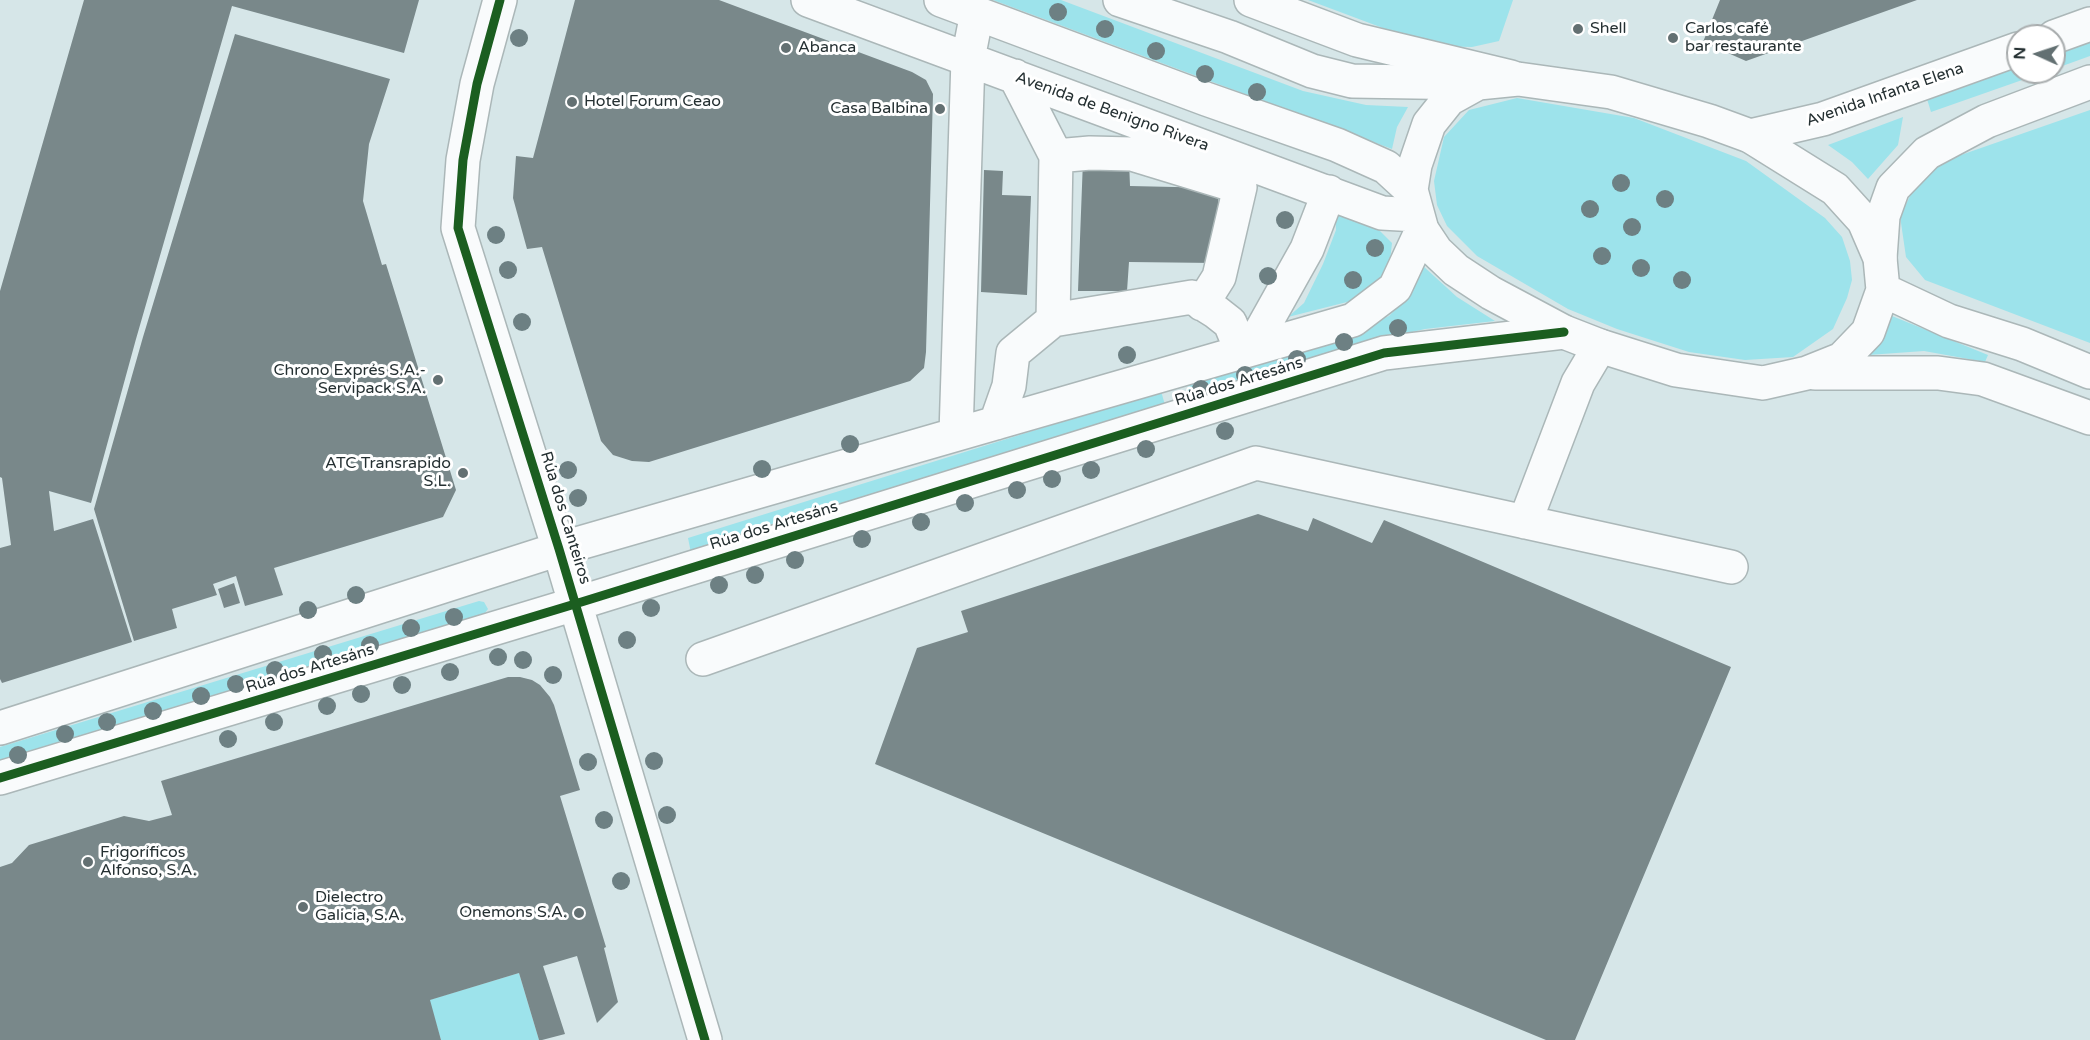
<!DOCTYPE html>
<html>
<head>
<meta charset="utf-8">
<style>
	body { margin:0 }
	#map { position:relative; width:2090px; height:1040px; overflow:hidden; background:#d6e6e8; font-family:"Varela Round",sans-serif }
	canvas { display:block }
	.north { position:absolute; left:2006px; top:24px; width:60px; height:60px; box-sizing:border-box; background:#fff; border:2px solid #a8acad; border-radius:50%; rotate:273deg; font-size:16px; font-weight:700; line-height:24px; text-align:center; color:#253032 }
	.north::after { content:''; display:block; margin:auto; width:21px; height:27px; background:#637072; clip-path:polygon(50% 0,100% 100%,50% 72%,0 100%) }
</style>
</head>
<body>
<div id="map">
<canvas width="2090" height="1040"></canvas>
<div class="north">N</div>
</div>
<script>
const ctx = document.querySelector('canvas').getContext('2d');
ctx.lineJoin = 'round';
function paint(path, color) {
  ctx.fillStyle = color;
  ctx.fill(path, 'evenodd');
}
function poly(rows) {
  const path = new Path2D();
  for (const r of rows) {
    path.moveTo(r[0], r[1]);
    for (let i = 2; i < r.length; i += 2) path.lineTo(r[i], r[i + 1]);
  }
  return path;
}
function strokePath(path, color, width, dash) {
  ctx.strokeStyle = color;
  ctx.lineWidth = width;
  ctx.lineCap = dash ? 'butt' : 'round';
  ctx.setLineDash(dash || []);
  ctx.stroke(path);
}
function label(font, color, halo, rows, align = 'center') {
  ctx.font = font + ' "Varela Round",sans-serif';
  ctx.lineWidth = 6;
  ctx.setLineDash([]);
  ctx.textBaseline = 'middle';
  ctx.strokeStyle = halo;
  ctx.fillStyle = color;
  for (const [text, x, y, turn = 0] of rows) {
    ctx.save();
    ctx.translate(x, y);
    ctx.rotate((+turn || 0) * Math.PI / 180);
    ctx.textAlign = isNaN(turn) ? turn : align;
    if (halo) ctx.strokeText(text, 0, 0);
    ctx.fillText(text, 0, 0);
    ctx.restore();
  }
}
paint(poly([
	[993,0,1061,0,1303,91,1366,105,1408,107,1397,127,1392,149],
	[1308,0,1513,0,1499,41,1472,47,1431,46],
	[2090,41,2090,56,2054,69,2054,54],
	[2018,67,2018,72,2045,72,1931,112,1927,99],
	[1517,98,1634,118,1746,161,1825,218,1842,237,1850,261,1852,280,1847,298,1833,329,1793,357,1745,360,1689,352,1617,329,1568,309,1477,256,1447,226,1437,205,1434,181,1444,137,1469,110],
	[2090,110,2090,343,1925,280,1906,257,1900,216,1913,190,1935,164],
	[1903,117,1898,145,1868,179,1852,162,1828,145],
	[1335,213,1355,216,1379,230,1392,243,1389,270,1372,289,1347,302,1288,317,1304,303,1323,264,1336,230],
	[1423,266,1457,297,1495,321,1425,329,1390,337,1190,398,1187,382,1357,329,1389,316,1410,294],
	[1892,316,1988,355,1985,362,1924,351,1868,355],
	[1161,391,1165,405,691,553,688,538],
	[479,601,484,602,488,609,485,613,474,617,0,762,0,747],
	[519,973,539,1040,441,1040,429,1000]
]), '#9de3eb');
paint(poly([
	[84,0,419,0,404,53,232,6,136,339,91,503,49,491,54,531,93,519,132,642,2,683,0,679,0,548,11,545,2,478,0,477,0,291],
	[575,0,719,0,912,72,926,80,933,94,926,352,924,368,910,381,649,462,632,461,613,455,601,441,542,247,527,249,513,198,516,156,533,158],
	[1720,0,1917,0,1746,61,1703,42],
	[235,34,390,79,369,144,363,201,382,265,386,264,456,490,443,517,274,568,283,595,245,606,236,576,213,584,217,595,172,609,177,628,134,641,94,509,143,337],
	[1083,160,1129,160,1130,186,1219,188,1215,263,1129,262,1127,291,1078,291],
	[984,170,1003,171,1002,195,1031,196,1027,295,981,292],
	[1258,514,1308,531,1313,518,1372,543,1384,520,1731,667,1575,1040,1546,1040,875,764,917,648,968,632,961,611],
	[234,583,240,603,224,608,218,589],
	[508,677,520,677,532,680,540,685,550,697,554,705,580,790,560,796,606,947,604,948,618,1002,597,1023,577,956,543,966,565,1034,542,1040,539,1040,519,973,430,1000,441,1040,0,1040,0,867,12,863,29,845,124,816,149,821,172,815,161,781]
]), '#79888a');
const minor = poly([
	[500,0,477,84,463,160,458,228,559,549,705,1040],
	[808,0,1382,213,1417,215],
	[1251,0,1357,40,1511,77],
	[2054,37,2090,24],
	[1750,136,1823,119,2018,49],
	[1056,156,1090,153,1132,154,1240,187,1219,277,1202,304],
	[1880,258,1883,216,1893,188,1927,153,1987,121,2090,82],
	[1053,320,1192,297,1216,312,1230,323,1242,352],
	[1251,349,1307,249,1329,192],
	[996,423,1009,386,1013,353,1053,320,1056,156,1015,76],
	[956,434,968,59,977,13],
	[1525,522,1578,383,1600,346],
	[703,659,1256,463,1731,567],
	[0,728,559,549,1353,320,1395,288,1422,230],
	[0,778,575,604,1384,353,1564,332]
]);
const major = poly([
	[941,0,1206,99,1337,145,1386,167,1411,190],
	[1120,0,1229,37,1312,71,1352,81,1478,83],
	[1518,79,1611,92,1709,121,1750,136,1835,189,1864,221,1880,258,1883,290,1868,332,1842,359,1807,373,1763,383,1676,370,1600,346,1564,332,1491,293,1456,270,1436,251,1422,230,1411,190,1415,165,1429,124,1449,99,1478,83,1518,79],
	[1883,290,1949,321,2022,344,2090,372],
	[1815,373,1938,373,1983,379,2090,418]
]);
strokePath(minor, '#abb7b8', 36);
strokePath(major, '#abb7b8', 36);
strokePath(minor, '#f9fbfc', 33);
strokePath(major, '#f9fbfc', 33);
strokePath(poly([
	[500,0,477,84,463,160,458,228,559,549,705,1040],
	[0,778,575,604,1384,353,1564,332]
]), '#1b5e20', 9);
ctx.fillStyle = '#6d8083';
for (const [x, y] of [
	[1058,12],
	[1105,29],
	[519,38],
	[1156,51],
	[1205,74],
	[1257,92],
	[1621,183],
	[1665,199],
	[1590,209],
	[1285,220],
	[1632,227],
	[496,235],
	[1375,248],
	[1602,256],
	[1641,268],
	[508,270],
	[1268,276],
	[1353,280],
	[1682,280],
	[522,322],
	[1398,328],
	[1344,342],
	[1127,355],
	[1297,359],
	[1245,375],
	[1201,389],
	[1225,431],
	[850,444],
	[1146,449],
	[762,469],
	[568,470],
	[1091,470],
	[1052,479],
	[1017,490],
	[578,498],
	[965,503],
	[921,522],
	[862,539],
	[795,560],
	[755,575],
	[719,585],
	[356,595],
	[651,608],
	[308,610],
	[454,617],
	[411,628],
	[627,640],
	[370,645],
	[323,654],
	[498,657],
	[523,660],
	[275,670],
	[450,672],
	[553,675],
	[236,684],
	[402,685],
	[361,694],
	[201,696],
	[327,706],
	[153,711],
	[107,722],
	[274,722],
	[65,734],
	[228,739],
	[18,755],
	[654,761],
	[588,762],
	[667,815],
	[604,820],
	[621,881]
]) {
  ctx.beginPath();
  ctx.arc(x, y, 9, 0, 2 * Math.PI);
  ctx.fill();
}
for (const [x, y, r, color] of [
	[1578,29,6,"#637072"],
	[1673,38,6,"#637072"],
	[786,48,6,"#637072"],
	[572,102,6,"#637072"],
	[940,109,6,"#637072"],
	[438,380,6,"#637072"],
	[463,473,6,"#637072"],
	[88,862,6,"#637072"],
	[303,907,6,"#637072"],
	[579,913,6,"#637072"]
]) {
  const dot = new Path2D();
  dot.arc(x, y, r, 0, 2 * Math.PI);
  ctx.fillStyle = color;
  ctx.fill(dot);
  strokePath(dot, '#fff', 2);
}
label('16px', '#253032', '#fff', [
	["Shell",1590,29],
	["Carlos café",1685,29],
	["bar restaurante",1685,47],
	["Abanca",798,48],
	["Hotel Forum Ceao",584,102],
	["Casa Balbina",928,109,"right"],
	["Chrono Exprés S.A.-",426,371,"right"],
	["Servipack S.A.",426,389,"right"],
	["ATC Transrapido",451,464,"right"],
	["S.L.",451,482,"right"],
	["Frigoríficos",100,853],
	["Alfonso, S.A.",100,871],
	["Dielectro",315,898],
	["Galicia, S.A.",315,916],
	["Onemons S.A.",567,913,"right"]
], 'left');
label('16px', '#253032', '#fff', [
	["Avenida Infanta Elena",1885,95,-19],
	["Avenida de Benigno Rivera",1112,112,20],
	["Rúa dos Artesáns",1239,382,-17],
	["Rúa dos Canteiros",565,518,73],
	["Rúa dos Artesáns",774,526,-17],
	["Rúa dos Artesáns",310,669,-17]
]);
</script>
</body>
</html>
